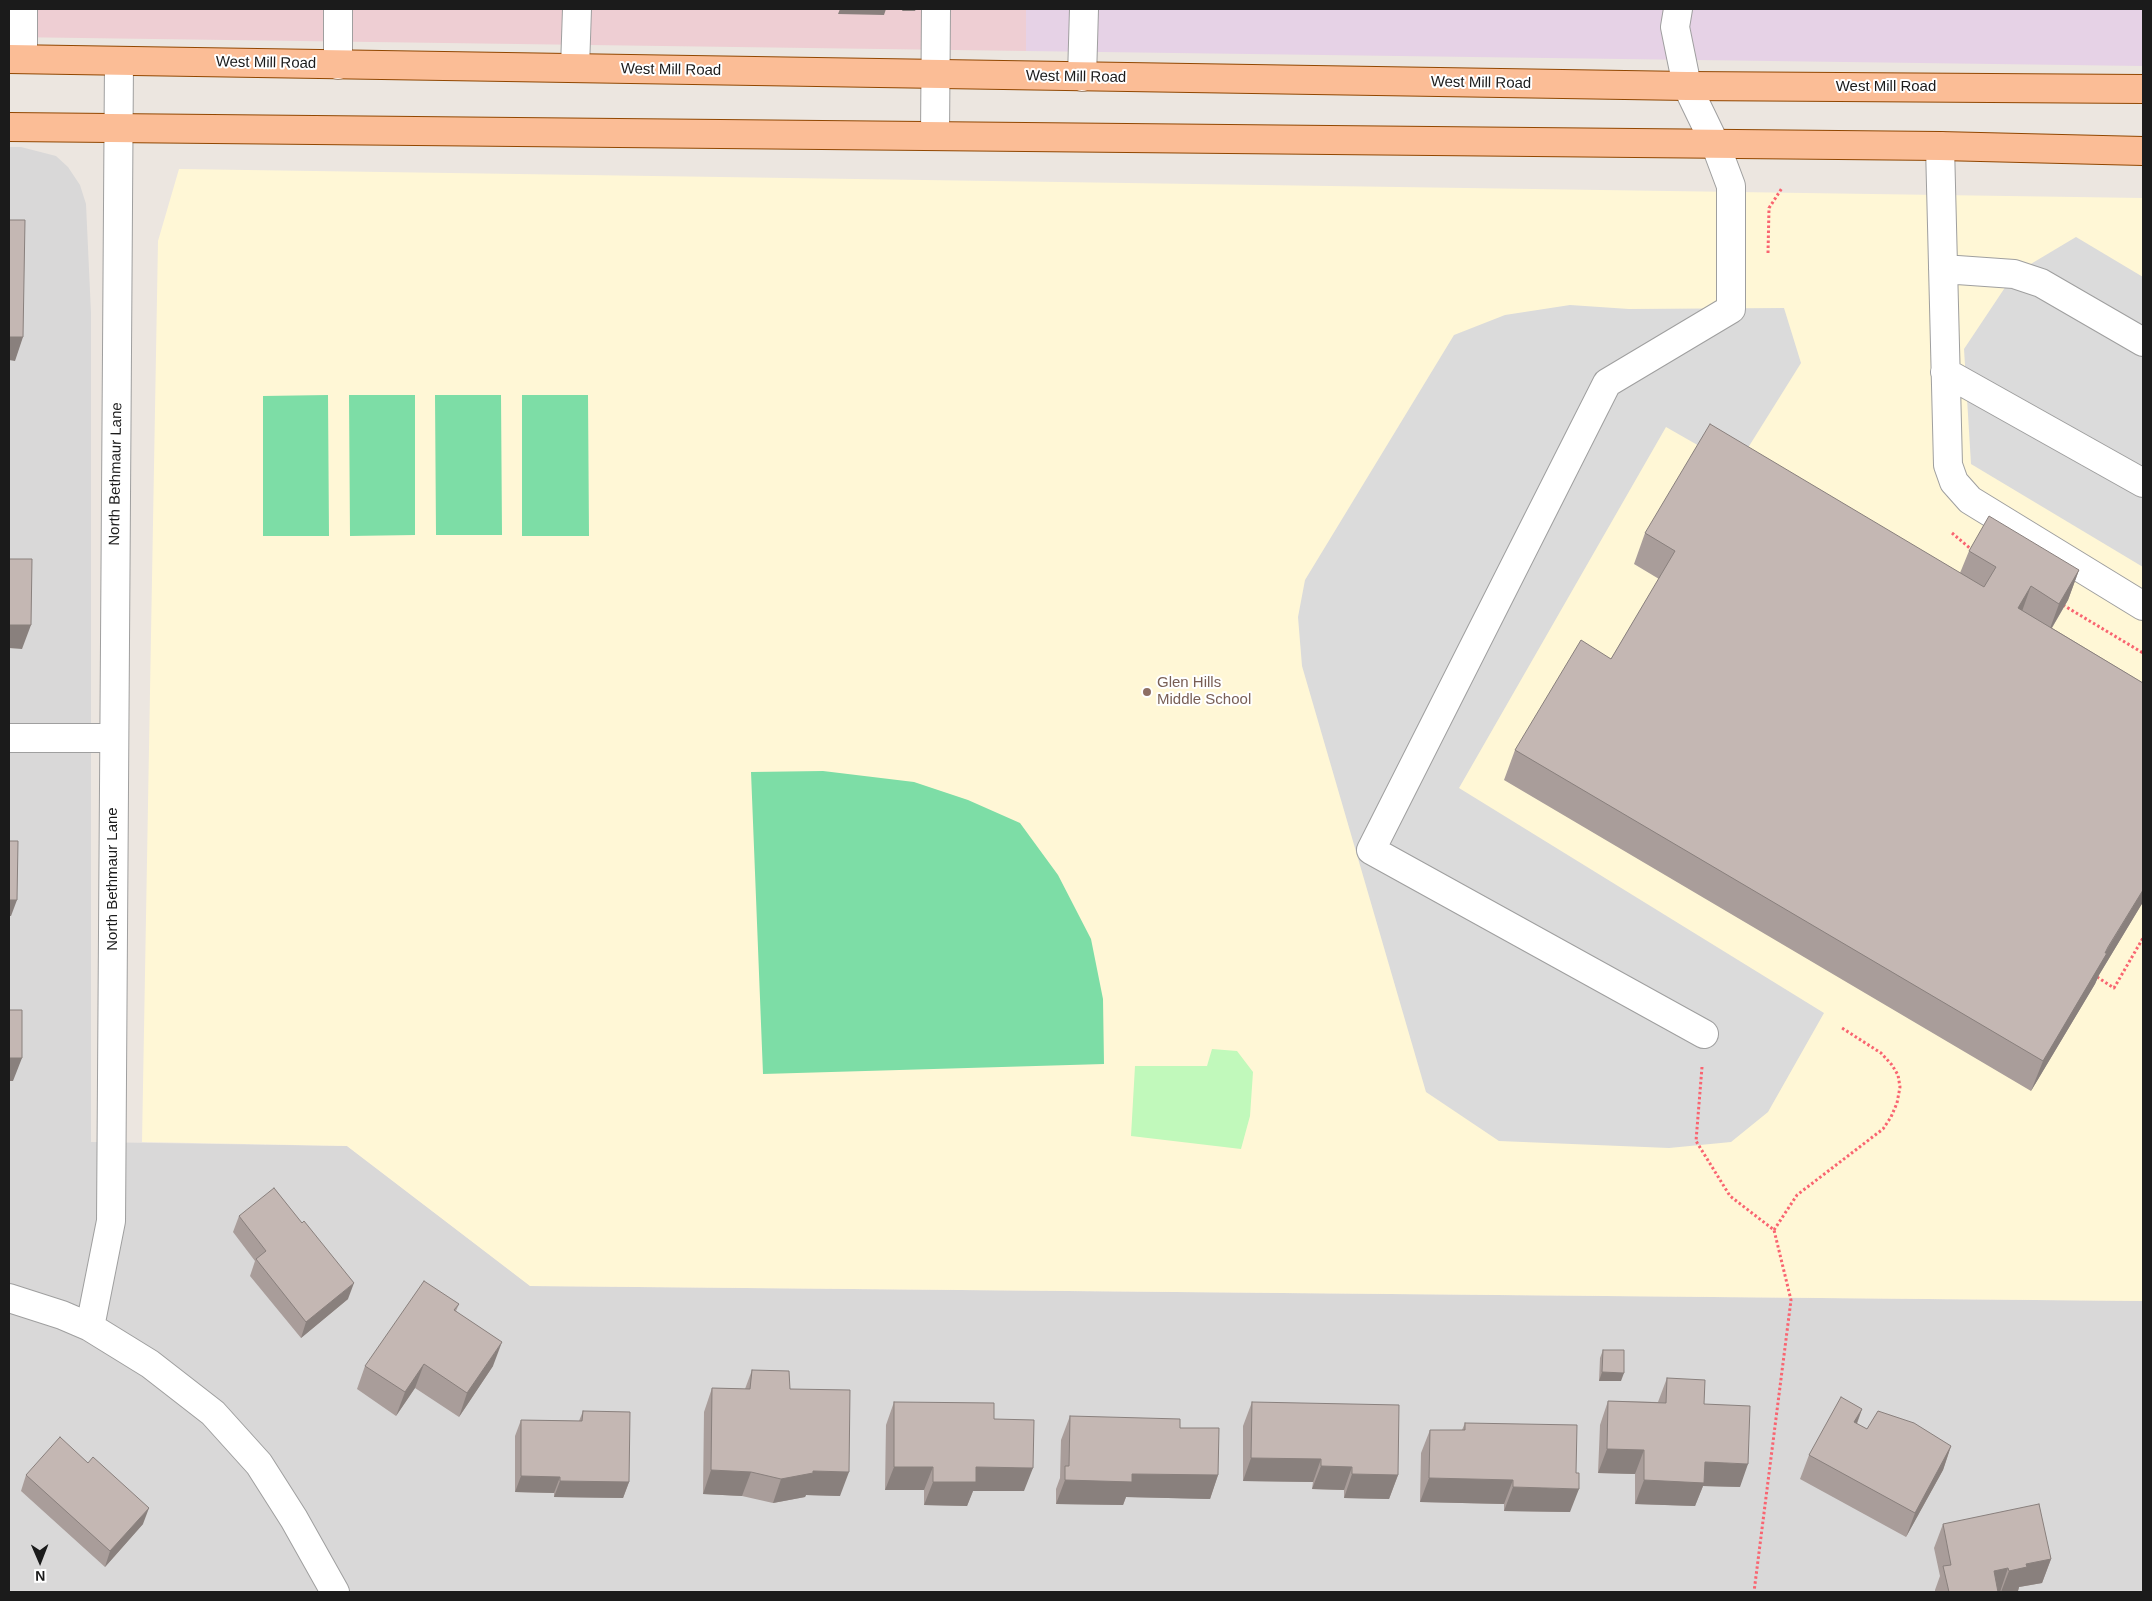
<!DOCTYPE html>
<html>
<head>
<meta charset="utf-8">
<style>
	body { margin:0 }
	#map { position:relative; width:2152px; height:1601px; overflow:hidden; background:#ece6e0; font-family:Helvetica,sans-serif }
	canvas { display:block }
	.frame { position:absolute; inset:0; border:10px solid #1b1b1b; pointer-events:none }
	.north { position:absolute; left:15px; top:1536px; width:50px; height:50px; -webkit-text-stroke:4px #fff; paint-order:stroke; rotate:179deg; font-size:14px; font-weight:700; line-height:20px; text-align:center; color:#1b1b1b }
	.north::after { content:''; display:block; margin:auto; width:18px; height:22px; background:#1b1b1b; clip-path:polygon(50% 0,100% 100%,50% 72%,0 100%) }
</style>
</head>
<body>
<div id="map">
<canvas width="2152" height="1601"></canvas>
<div class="frame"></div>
<div class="north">N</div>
</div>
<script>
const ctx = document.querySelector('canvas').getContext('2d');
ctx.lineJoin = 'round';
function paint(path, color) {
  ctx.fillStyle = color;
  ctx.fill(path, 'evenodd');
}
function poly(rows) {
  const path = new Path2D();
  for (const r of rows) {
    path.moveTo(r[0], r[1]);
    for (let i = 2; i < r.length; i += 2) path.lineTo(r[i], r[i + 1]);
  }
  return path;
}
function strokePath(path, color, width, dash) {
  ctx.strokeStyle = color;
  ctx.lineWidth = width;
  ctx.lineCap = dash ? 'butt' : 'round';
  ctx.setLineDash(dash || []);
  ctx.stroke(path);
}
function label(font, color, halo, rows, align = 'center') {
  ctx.font = font + ' Helvetica,sans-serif';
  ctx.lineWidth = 4;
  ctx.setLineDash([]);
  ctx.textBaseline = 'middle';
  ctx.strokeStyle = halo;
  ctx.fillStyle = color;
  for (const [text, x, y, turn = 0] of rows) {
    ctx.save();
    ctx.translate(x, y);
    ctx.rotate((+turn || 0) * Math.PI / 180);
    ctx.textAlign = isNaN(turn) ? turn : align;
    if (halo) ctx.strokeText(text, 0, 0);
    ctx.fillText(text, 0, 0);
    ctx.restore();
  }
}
paint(poly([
	[9,147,21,147,56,156,68,167,80,185,86,204,91,313,91,1142,347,1146,531,1286,2143,1301,2143,1592,9,1592]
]), '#d9d8d8');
paint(poly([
	[9,9,1026,9,1026,51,9,37]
]), '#eeced3');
paint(poly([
	[1026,9,2143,9,2143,66,1026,51]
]), '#e6d2e6');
paint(poly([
	[179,169,2143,198,2143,1301,530,1286,347,1146,142,1142,158,241]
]), '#fff7d6');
paint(poly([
	[1212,1049,1237,1051,1253,1072,1250,1116,1241,1149,1131,1136,1135,1066,1207,1066]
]), '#c1f9bb');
paint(poly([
	[328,395,329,536,263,536,263,396],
	[349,395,415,395,415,535,350,536],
	[435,395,501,395,502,535,436,535],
	[522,395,588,395,589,536,522,536],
	[823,771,914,782,968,800,1020,823,1058,875,1091,939,1103,999,1104,1064,763,1074,751,772]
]), '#7ddda6');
paint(poly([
	[2076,237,2143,277,2143,567,1971,464,1964,349,2014,274],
	[1570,305,1629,309,1784,308,1801,363,1736,467,1666,427,1459,788,1824,1013,1768,1112,1731,1142,1669,1148,1499,1141,1426,1092,1302,666,1298,617,1305,580,1454,335,1505,315]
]), '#dbdbdb');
const minor = poly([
	[1678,9,1675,27,1687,86,1716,146,1731,186,1731,309,1607,383,1371,850,1704,1034],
	[23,59,23,9],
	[338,65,338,9],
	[575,68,577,9],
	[1082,77,1084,9],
	[935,136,936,9],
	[1940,146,1948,465,1954,482,1970,500,2143,606],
	[1943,269,2014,274,2041,283,2143,342],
	[1945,372,2143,483],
	[9,738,113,738],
	[9,1298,62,1315,90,1327,150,1364,213,1413,259,1464,294,1519,335,1592],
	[90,1327,111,1221,119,61]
]);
const major = poly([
	[9,59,1687,86,2143,89],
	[9,127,1940,146,2143,151]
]);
strokePath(minor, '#9f9f9f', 30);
strokePath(major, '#914701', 30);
strokePath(poly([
	[1768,253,1769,208,1782,188],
	[1952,533,1972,550],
	[2063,605,2143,653],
	[2097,977,2114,988,2143,938],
	[1702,1067,1696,1141,1730,1196,1774,1230,1791,1300,1754,1592],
	[1774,1230,1797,1195,1883,1129,1891,1117,1897,1103,1900,1087,1898,1075,1892,1065,1881,1053,1842,1028]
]), '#f96470', 3, [2.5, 2.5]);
strokePath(minor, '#fff', 28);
strokePath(major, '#fbbd96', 28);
paint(poly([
	[1645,533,1960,573,1969,551,2079,570,2068,600,2052,628,2143,683,2143,902,2099,975,2095,984,2031,1091,1504,780,1515,750,1611,659,1659,579,1634,564],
	[239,1216,348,1299,301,1338,250,1276,255,1261,233,1232],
	[459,1304,456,1311,493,1366,459,1417,415,1388,396,1416,357,1389,365,1366],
	[1603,1350,1621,1381,1599,1381,1600,1358],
	[752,1370,790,1389,840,1496,806,1495,805,1497,773,1503,742,1496,703,1494,704,1412,712,1388,745,1389],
	[1667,1378,1740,1487,1703,1486,1695,1506,1635,1504,1635,1474,1598,1473,1600,1425,1608,1401,1658,1402],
	[894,1402,994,1419,1024,1491,973,1491,967,1506,924,1505,924,1490,885,1490,886,1425],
	[1252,1402,1398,1475,1389,1499,1344,1498,1344,1490,1312,1489,1313,1482,1243,1481,1243,1426],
	[1862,1409,1857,1424,1867,1429,1951,1446,1943,1470,1906,1537,1800,1479,1809,1455],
	[583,1411,629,1482,623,1498,554,1497,554,1493,515,1492,515,1436,521,1420,579,1421],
	[1070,1416,1180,1428,1218,1475,1210,1499,1126,1497,1123,1505,1056,1504,1056,1489,1060,1478,1061,1440],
	[1465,1423,1570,1512,1504,1511,1504,1504,1420,1502,1421,1453,1430,1430,1462,1430],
	[88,1463,143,1524,105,1567,21,1491,26,1475],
	[1943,1524,2051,1559,2042,1583,2019,1587,2018,1591,2010,1592,1935,1592,1935,1590,1940,1576,1934,1548]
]), '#a99d9a');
paint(poly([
	[840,9,886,9,884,15,838,14],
	[903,9,916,9,915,11,902,11],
	[9,337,23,337,15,361,9,360],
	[2079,570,2068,600,2048,634,2059,604],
	[2031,586,2020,617,2018,608],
	[9,625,31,625,22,649,9,648],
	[2143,890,2143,902,2099,975,2095,984,2031,1091,2043,1061,2105,953],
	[9,900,17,900,11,916,9,916],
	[9,1058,22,1058,13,1081,9,1081],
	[354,1283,348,1299,301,1338,306,1322],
	[502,1342,493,1366,459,1417,467,1393],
	[424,1364,415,1388,396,1416,405,1392],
	[1602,1372,1624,1373,1621,1381,1599,1381],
	[1862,1409,1853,1433,1854,1422],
	[1951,1446,1943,1470,1906,1537,1915,1513],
	[1607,1449,1644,1450,1635,1474,1598,1473],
	[1251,1458,1321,1459,1313,1482,1243,1481],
	[1705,1462,1748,1464,1740,1487,1703,1486,1695,1506,1635,1504,1644,1480],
	[1321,1466,1352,1467,1344,1490,1312,1489],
	[894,1467,933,1467,924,1490,885,1490],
	[976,1467,1033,1468,1024,1491,973,1491,967,1506,924,1505,933,1482],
	[711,1470,751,1472,742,1496,703,1494],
	[813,1471,849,1472,840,1496,806,1495,805,1497,773,1503,781,1479],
	[1132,1474,1218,1475,1210,1499,1126,1497,1123,1505,1056,1504,1065,1480],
	[1352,1474,1398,1475,1389,1499,1344,1498],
	[521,1476,560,1477,554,1493,515,1492],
	[1429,1478,1513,1480,1504,1504,1420,1502],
	[560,1481,629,1482,623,1498,554,1497],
	[1513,1487,1579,1489,1570,1512,1504,1511],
	[149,1508,143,1524,105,1567,110,1551],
	[2051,1559,2042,1583,2019,1587,2018,1591,2010,1592,2001,1592,2009,1571,2026,1564],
	[2008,1568,2000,1592,1996,1592,1994,1571]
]), '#89807d');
const building = poly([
	[9,220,25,220,23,337,9,337,9,220],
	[1710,424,1984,587,1996,567,1969,551,1989,516,2079,570,2059,604,2031,586,2018,608,2143,683,2143,890,2108,947,2105,953,2107,953,2043,1061,1515,750,1581,640,1611,659,1675,551,1645,533,1710,424],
	[9,559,32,559,31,625,9,625,9,559],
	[9,841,18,841,17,900,9,900,9,841],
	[9,1010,22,1010,22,1058,9,1058,9,1010],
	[274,1188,302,1223,304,1221,354,1283,306,1322,256,1259,266,1251,239,1216,274,1188],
	[424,1281,459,1304,454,1310,502,1342,467,1393,424,1364,405,1392,365,1366,424,1281],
	[1603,1350,1624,1350,1624,1373,1602,1372,1603,1350],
	[752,1370,789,1371,790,1389,850,1390,849,1472,813,1471,813,1473,781,1479,751,1472,711,1470,712,1388,750,1389,752,1370],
	[1667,1378,1705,1380,1704,1404,1750,1406,1748,1464,1705,1462,1704,1483,1644,1480,1644,1450,1607,1449,1608,1401,1666,1403,1667,1378],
	[1841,1397,1862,1409,1854,1422,1867,1429,1878,1411,1914,1423,1951,1446,1915,1513,1809,1455,1841,1397],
	[894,1402,994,1403,994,1419,1034,1420,1033,1468,976,1467,976,1482,933,1482,933,1467,894,1467,894,1402],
	[1252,1402,1399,1405,1398,1475,1352,1474,1352,1467,1321,1466,1321,1459,1251,1458,1252,1402],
	[583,1411,630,1412,629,1482,560,1481,560,1477,521,1476,521,1420,582,1421,583,1411],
	[1070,1416,1180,1419,1180,1428,1219,1428,1218,1475,1132,1474,1132,1482,1065,1480,1065,1466,1069,1466,1070,1416],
	[1465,1423,1577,1425,1576,1473,1579,1473,1579,1489,1513,1487,1513,1480,1429,1478,1430,1430,1465,1430,1465,1423],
	[60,1437,88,1463,93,1457,149,1508,110,1551,26,1475,60,1437],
	[2039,1504,2051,1559,2026,1564,2027,1567,2009,1571,2008,1568,1994,1571,1998,1592,1949,1592,1943,1566,1951,1565,1943,1524,2039,1504]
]);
paint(building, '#c4b7b3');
strokePath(building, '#89807d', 1);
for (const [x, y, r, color] of [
	[1147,692,5,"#8d6e63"]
]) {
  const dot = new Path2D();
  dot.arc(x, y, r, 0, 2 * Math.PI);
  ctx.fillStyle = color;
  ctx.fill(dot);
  strokePath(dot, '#fff', 2);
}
label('15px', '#1b1b1b', '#fff', [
	["West Mill Road",266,63,1],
	["West Mill Road",671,70,1],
	["West Mill Road",1076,77,1],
	["West Mill Road",1481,83,1],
	["West Mill Road",1886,87],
	["North Bethmaur Lane",116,474,-89],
	["North Bethmaur Lane",113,879,-90]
]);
label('15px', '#785e54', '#fff', [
	["Glen Hills",1157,683],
	["Middle School",1157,700]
], 'left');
</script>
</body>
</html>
